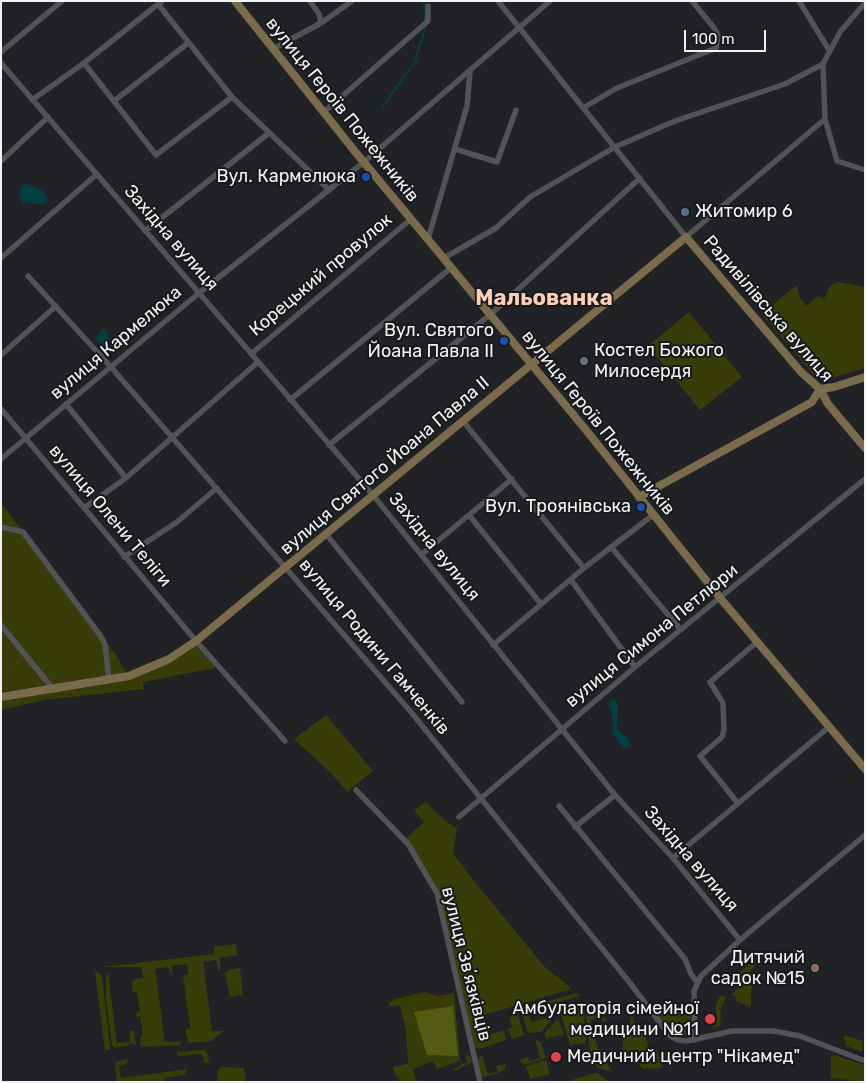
<!DOCTYPE html>
<html>
<head>
<meta charset="utf-8">
<style>
	body { margin:0 }
	#map { position:relative; width:866px; height:1083px; overflow:hidden; background:#212225; font-family:Rubik,sans-serif }
	canvas { display:block }
	.frame { position:absolute; inset:0; border:2px solid #f2f3f5; pointer-events:none }
	.scale { position:absolute; left:684px; top:30px; width:82px; height:22px; box-sizing:border-box; border:2px solid #f2f3f5; border-top:0; padding-left:6px; font-size:15px; line-height:18px; white-space:nowrap; color:#f2f3f5; -webkit-text-stroke:4px #17191b; paint-order:stroke }
</style>
</head>
<body>
<div id="map">
<canvas width="866" height="1083"></canvas>
<div class="frame"></div>
<div class="scale">100 m</div>
</div>
<script>
const ctx = document.querySelector('canvas').getContext('2d');
ctx.lineJoin = 'round';
function paint(path, color) {
  ctx.fillStyle = color;
  ctx.fill(path, 'evenodd');
}
function poly(rows) {
  const path = new Path2D();
  for (const r of rows) {
    path.moveTo(r[0], r[1]);
    for (let i = 2; i < r.length; i += 2) path.lineTo(r[i], r[i + 1]);
  }
  return path;
}
function strokePath(path, color, width, dash) {
  ctx.strokeStyle = color;
  ctx.lineWidth = width;
  ctx.lineCap = dash ? 'butt' : 'round';
  ctx.setLineDash(dash || []);
  ctx.stroke(path);
}
function label(font, color, halo, rows, align = 'center') {
  ctx.font = font + ' Rubik,sans-serif';
  ctx.lineWidth = 4;
  ctx.setLineDash([]);
  ctx.textBaseline = 'middle';
  ctx.strokeStyle = halo;
  ctx.fillStyle = color;
  for (const [text, x, y, turn = 0] of rows) {
    ctx.save();
    ctx.translate(x, y);
    ctx.rotate((+turn || 0) * Math.PI / 180);
    ctx.textAlign = isNaN(turn) ? turn : align;
    if (halo) ctx.strokeText(text, 0, 0);
    ctx.fillText(text, 0, 0);
    ctx.restore();
  }
}
paint(poly([
	[838,282,865,287,865,368,826,380,815,376,764,317,764,314,766,310,797,285,800,298,806,306,818,296,824,299,830,286],
	[689,312,742,377,700,410,648,346],
	[1,503,116,655,128,676,196,641,215,662,215,668,143,682,144,689,44,700,1,710,1,697,117,678,1,692],
	[326,715,373,771,347,792,332,774,294,739],
	[426,802,444,820,457,828,453,853,474,881,545,967,572,989,481,1016,487,1035,504,1030,506,1040,479,1049,475,1047,437,893,404,840,424,822,414,810],
	[236,944,238,955,220,958,220,970,218,970,216,960,203,962,212,1031,224,1031,211,1041,189,1043,185,1030,190,1028,183,975,188,975,187,964,172,966,172,976,168,967,155,969,165,1042,182,1041,180,1045,141,1047,140,1037,143,1036,140,1016,137,1018,136,1014,140,1010,137,993,133,992,132,982,134,979,143,978,141,967,102,967,214,954,214,947],
	[755,959,755,966,738,984,732,979],
	[240,968,243,995,230,997,225,973,229,970],
	[95,972,102,975,110,1049,105,1050],
	[753,972,751,994,751,1007,735,1001,736,997,732,994],
	[108,973,117,1043,130,1042,130,1031,134,1030,136,1045,130,1043,127,1046,114,1048,112,1045,106,1001,106,976],
	[425,992,438,996,454,993,460,1060,462,1064,467,1063,465,1055,471,1057,472,1062,455,1071,452,1069,461,1066,460,1061,437,1069,433,1061,413,1069,417,1082,398,1082,399,1078,395,1075,393,1067,408,1064,406,1031,400,1005,389,1007,389,1003,395,999],
	[576,993,580,996,528,1011,531,1022,555,1016,541,1032,528,1033,522,1014,523,1009],
	[721,995,726,998,721,1008,720,1026,713,1029,713,1025,716,1025,716,1004],
	[585,1001,595,1015,608,1019,603,1022,601,1017,590,1020,598,1048,611,1070,609,1071,598,1068,590,1056],
	[584,1007,586,1043,570,1045,561,1014],
	[657,1008,690,1009,692,1011,691,1032,687,1035,672,1035,654,1011],
	[518,1015,524,1035,512,1039,508,1029,512,1027,509,1017],
	[632,1016,638,1034,644,1033,650,1051,657,1049,663,1068,644,1069,639,1065,644,1059,642,1053,628,1056,623,1051,623,1042],
	[558,1019,564,1035,545,1038,545,1032],
	[844,1035,863,1041,862,1052,846,1046],
	[535,1039,541,1042,546,1058,526,1064,521,1063,520,1060,528,1057,530,1061,540,1058],
	[203,1050,207,1052,209,1063,204,1063,202,1054,178,1056,177,1052],
	[482,1055,488,1074,498,1071,496,1066,505,1064,506,1067,503,1071,482,1078,477,1060],
	[834,1055,865,1065,865,1082,831,1078,831,1058],
	[128,1058,127,1064,119,1066,121,1078,188,1069,184,1075,164,1078,164,1082,117,1082,115,1063],
	[546,1060,550,1074,530,1079,526,1066],
	[221,1067,244,1068,246,1082,218,1082,217,1072],
	[598,1073,609,1082,565,1082,595,1073]
]), '#373c09');
paint(poly([
	[453,1006,458,1056,427,1055,414,1012]
]), '#535b12');
paint(poly([
	[26,183,43,191,48,199,43,204,23,203,19,196,21,187],
	[102,329,105,329,110,339,105,348,95,340],
	[611,699,615,699,618,704,617,729,629,740,629,746,624,749,613,733,612,713,608,705]
]), '#023f41');
strokePath(poly([
	[424,1,425,21],
	[382,108,415,61,426,26]
]), '#023f41', 2);
strokePath(poly([
	[310,1,319,14,321,23],
	[498,1,686,237,825,119],
	[799,1,829,50],
	[158,4,232,97,328,189],
	[273,49,321,23,352,1],
	[1,52,62,1],
	[1,63,373,495,615,795,673,858,740,940],
	[84,63,156,155,232,97],
	[823,64,825,119,837,161,865,170],
	[32,100,84,63,162,1],
	[114,101,188,43],
	[583,108,617,88,716,48,718,36,715,29,692,1],
	[324,112,428,21,428,6],
	[455,149,497,162,516,110],
	[1,161,48,117],
	[145,231,269,133],
	[428,239,467,106,470,71],
	[1,258,97,174],
	[444,258,496,228,530,197,615,147,675,121,785,84,823,64,840,32,865,3],
	[28,276,110,366,411,712,630,983,670,1036,678,1040,687,1041,732,1031,773,1031,800,1036,865,1061],
	[251,354,411,219],
	[1,355,56,306],
	[290,400,452,267],
	[66,404,126,478],
	[1,409,196,641,285,741],
	[462,420,584,568],
	[329,445,491,314,640,178],
	[1,459,199,293,364,162,550,1],
	[84,508,126,478,258,362],
	[469,515,541,604],
	[1,527,23,532,100,635,105,644,109,680],
	[326,534,462,702],
	[611,547,681,630],
	[421,555,512,479],
	[124,557,177,522,217,488],
	[571,580,635,667],
	[1,625,53,689],
	[493,645,584,568,653,515],
	[356,790,408,844,437,893,480,1082],
	[737,802,700,756,722,737,724,730,723,703,710,682,757,642],
	[559,806,685,959,691,974,697,982],
	[459,817,635,667,865,479],
	[575,827,615,795],
	[673,858,829,727],
	[695,1040,694,991,701,976,740,940,865,835]
]), '#515356', 5.5);
strokePath(poly([
	[235,1,357,154,586,430,721,599,865,769],
	[820,389,834,387,865,377],
	[639,497,812,402,820,389],
	[1,697,129,676,169,659,196,641,686,237,801,372,820,389,828,404,865,448]
]), '#7b6b4d', 8);
for (const [x, y, r, color] of [
	[366,177,5,"#1a4fb4"],
	[685,212,5,"#5c6f8a"],
	[504,341,5,"#1a4fb4"],
	[584,361,5,"#6b7280"],
	[641,507,5,"#1a4fb4"],
	[815,968,5,"#8d6e63"],
	[710,1019,6,"#e0444e"],
	[556,1057,6,"#e0444e"]
]) {
  const dot = new Path2D();
  dot.arc(x, y, r, 0, 2 * Math.PI);
  ctx.fillStyle = color;
  ctx.fill(dot);
  strokePath(dot, '#17191b', 2);
}
label('18px', '#f2f3f5', '#17191b', [
	["вулиця Героїв Пожежників",342,110,51],
	["Західна вулиця",171,238,49],
	["Корецький провулок",321,275,-40],
	["Радивілівська вулиця",768,309,49],
	["вулиця Кармелюка",116,343,-40],
	["вулиця Героїв Пожежників",598,423,51],
	["вулиця Святого Йоана Павла II",385,466,-40],
	["вулиця Олени Теліги",110,516,50],
	["Західна вулиця",434,547,51],
	["вулиця Симона Петлюри",652,636,-39],
	["вулиця Родини Гамченків",374,647,50],
	["Західна вулиця",691,859,49],
	["вулиця Звʼязківців",466,964,76]
]);
label('18px', '#f2f3f5', '#17191b', [
	["Вул. Кармелюка",356,177],
	["Житомир 6",695,212,"left"],
	["Вул. Святого",494,331],
	["Йоана Павла ІІ",494,352],
	["Костел Божого",594,351,"left"],
	["Милосердя",594,372,"left"],
	["Вул. Троянівська",631,507],
	["Дитячий",805,958],
	["садок №15",805,979],
	["Амбулаторія сімейної",699,1009],
	["медицини №11",699,1030],
	["Медичний центр \"Нікамед\"",567,1057,"left"]
], 'right');
label('bold 22px', '#fdcfb9', '#17191b', [
	["Мальованка",544,299]
]);
</script>
</body>
</html>
